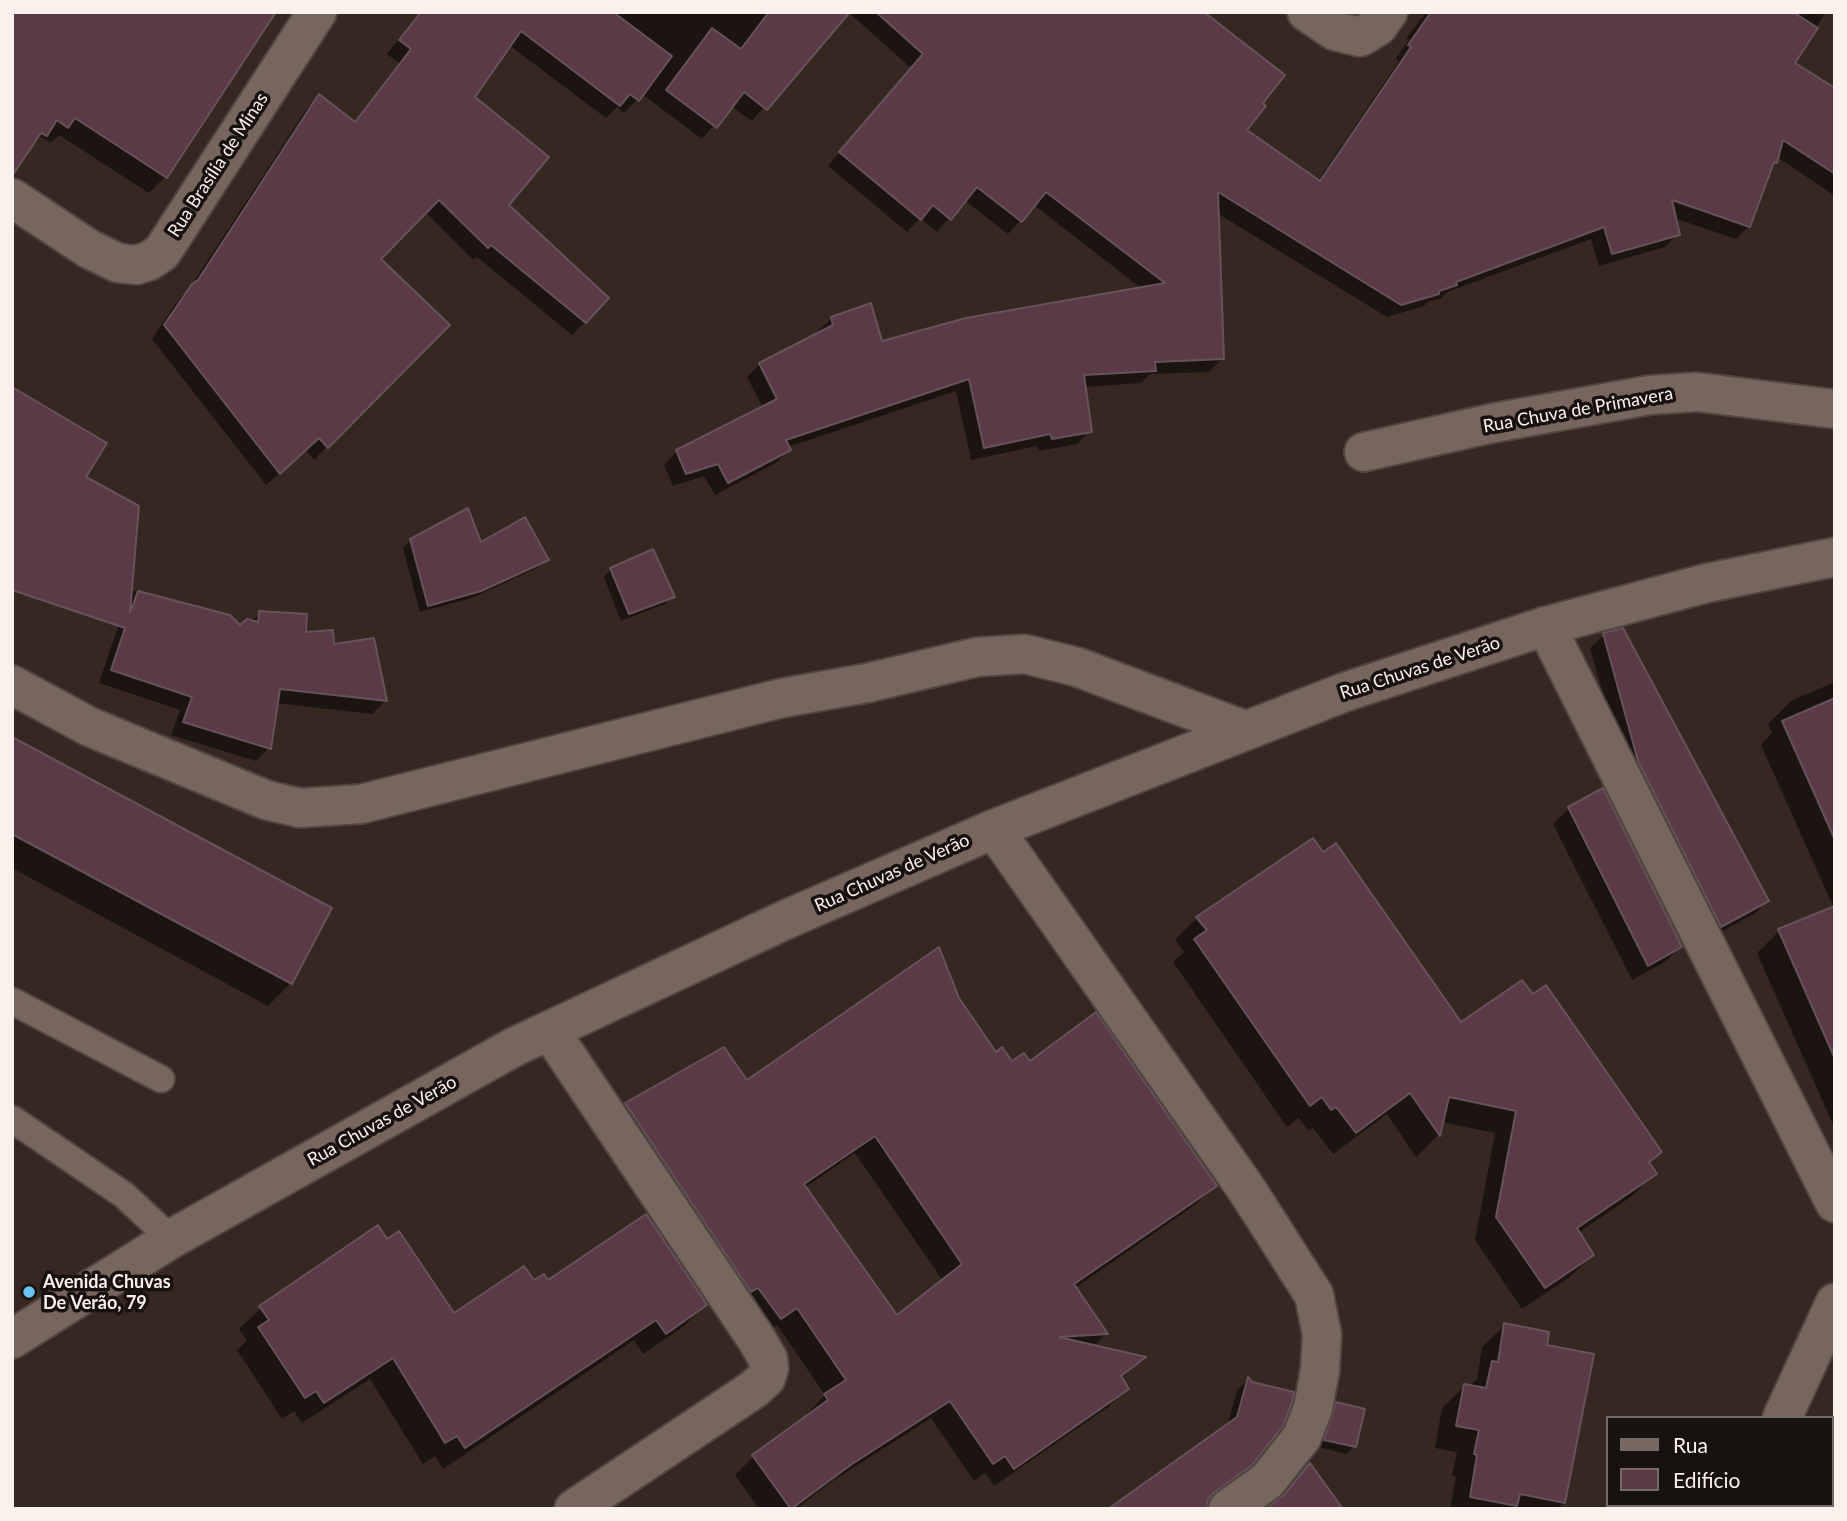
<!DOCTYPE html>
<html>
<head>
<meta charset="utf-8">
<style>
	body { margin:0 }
	#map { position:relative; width:1847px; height:1521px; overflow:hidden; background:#362720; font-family:Lato,sans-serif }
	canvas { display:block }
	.frame { position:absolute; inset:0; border:14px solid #faf0ec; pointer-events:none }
	.legend { position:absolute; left:1606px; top:1416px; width:228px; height:91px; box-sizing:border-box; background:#18120f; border:2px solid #726b67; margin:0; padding:9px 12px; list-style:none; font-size:21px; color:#faf0ec }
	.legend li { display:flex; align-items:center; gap:14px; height:35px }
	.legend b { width:35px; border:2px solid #726b67 }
</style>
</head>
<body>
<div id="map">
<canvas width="1847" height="1521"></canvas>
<div class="frame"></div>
<ul class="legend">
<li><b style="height:9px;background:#77665e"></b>Rua</li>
<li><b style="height:19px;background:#5c3947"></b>Edifício</li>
</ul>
</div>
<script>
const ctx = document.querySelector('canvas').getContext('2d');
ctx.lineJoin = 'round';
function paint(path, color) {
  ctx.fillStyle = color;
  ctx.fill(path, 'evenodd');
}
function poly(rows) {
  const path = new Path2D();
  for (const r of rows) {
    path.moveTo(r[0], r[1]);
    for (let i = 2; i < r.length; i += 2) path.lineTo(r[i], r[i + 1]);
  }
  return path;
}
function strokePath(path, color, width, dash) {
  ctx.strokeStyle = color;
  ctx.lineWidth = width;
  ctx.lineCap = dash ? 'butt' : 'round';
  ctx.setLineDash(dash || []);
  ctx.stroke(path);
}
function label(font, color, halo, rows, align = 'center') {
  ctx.font = font + ' Lato,sans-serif';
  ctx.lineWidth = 7;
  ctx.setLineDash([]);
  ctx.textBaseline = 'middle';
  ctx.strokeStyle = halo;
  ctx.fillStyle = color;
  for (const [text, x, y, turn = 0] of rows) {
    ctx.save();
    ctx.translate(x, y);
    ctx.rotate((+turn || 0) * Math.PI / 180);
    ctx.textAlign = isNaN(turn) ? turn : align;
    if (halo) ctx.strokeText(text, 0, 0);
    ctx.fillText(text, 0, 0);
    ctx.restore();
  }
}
paint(poly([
	[12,12,165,177,149,193,59,135,51,143,41,137,33,145],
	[420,12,846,12,752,121,731,106,702,139,642,94,624,113,617,107,606,118,509,45,473,97,507,205,585,322,572,335,477,257,473,260,425,212,379,259,447,325,314,460,305,450,266,485,152,339,179,299,189,289,306,110,319,97,353,123,399,63,387,54],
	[848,12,1199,12,1261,104,1245,130,1317,182,1399,61,1396,58,1409,40,1406,38,1427,12,1826,12,1793,63,1835,90,1835,196,1777,157,1769,168,1749,226,1736,239,1674,218,1678,234,1665,247,1599,266,1591,239,1447,292,1442,298,1428,302,1424,306,1387,317,1217,213,1222,359,1209,372,1150,374,1141,383,1084,387,1090,431,1077,444,1039,451,1037,446,971,460,956,391,788,447,789,450,776,463,715,495,704,476,673,486,664,465,677,451,763,408,747,377,760,364,819,334,818,331,832,318,881,343,1142,289,1034,205,1008,234,964,200,937,232,920,218,907,232,828,166,911,68],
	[84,477,130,590,229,616,240,628,251,622,260,613,332,646,373,640,385,701,372,714,276,703,269,748,256,761,171,735,180,710,99,683,118,627,12,557],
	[411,540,480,545,547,560,539,567,472,598,420,612,403,548],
	[611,569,673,596,665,604,621,621,604,577],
	[1604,635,1767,901,1754,914,1707,939,1626,775,1590,648],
	[1835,682,1835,1129,1757,953,1779,931,1834,908,1761,745,1772,733,1768,724,1791,701],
	[12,739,291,983,268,1006,12,868],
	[1569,808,1680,947,1665,962,1632,980,1553,824],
	[1197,918,1460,1025,1660,1152,1648,1164,1654,1174,1632,1196,1578,1233,1592,1255,1570,1277,1522,1309,1475,1240,1495,1133,1441,1122,1438,1135,1416,1157,1387,1114,1333,1154,1313,1128,1308,1131,1299,1118,1287,1127,1173,962,1184,952,1175,940],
	[958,999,995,1054,1011,1064,1029,1064,1215,1185,1196,1204,1075,1288,1106,1334,1093,1347,1143,1358,1121,1379,1127,1389,1108,1407,994,1486,985,1473,974,1481,931,1418,831,1482,796,1509,759,1509,735,1475,753,1457,808,1417,807,1414,825,1395,777,1325,761,1337,608,1123,626,1104,747,1082],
	[855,1153,943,1281,896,1317,804,1188],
	[386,1242,453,1315,533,1283,548,1283,705,1305,683,1327,643,1354,634,1340,443,1469,435,1456,423,1464,370,1379,302,1423,294,1411,282,1419,237,1350,247,1341,239,1329,261,1308],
	[1505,1325,1545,1347,1564,1502,1557,1509,1450,1509,1456,1477,1452,1476,1457,1452,1435,1448,1442,1408,1465,1386,1469,1387,1477,1379,1482,1347],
	[1248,1380,1250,1464,1238,1476,1207,1499,1237,1390],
	[1337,1404,1354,1446,1347,1454,1318,1447,1329,1411],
	[1835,1422,1835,1509,1751,1509,1752,1505,1831,1505,1831,1425]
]), '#0007');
const building = poly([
	[12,12,276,12,167,178,75,118,68,128,57,120,47,136,41,133,12,176,12,12],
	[421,12,613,12,672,56,639,101,630,94,620,106,521,31,475,97,549,157,509,205,609,298,586,323,491,245,488,248,439,200,381,259,450,325,328,448,319,438,280,474,164,325,192,284,198,280,319,94,355,122,411,49,399,40,421,12],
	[769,12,850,12,767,110,744,92,717,128,666,90,712,28,741,49,769,12],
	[876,12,1204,12,1285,75,1263,103,1266,106,1247,130,1320,181,1411,47,1408,45,1431,12,1793,12,1818,28,1795,63,1835,88,1835,174,1783,140,1777,163,1774,162,1750,227,1672,200,1680,235,1612,254,1604,227,1456,282,1457,285,1439,291,1439,294,1401,305,1218,192,1224,359,1155,362,1156,371,1084,375,1092,432,1052,439,1050,434,984,448,969,379,786,440,791,450,728,483,718,464,686,474,676,450,777,399,759,363,833,325,831,317,871,303,882,341,966,318,1165,283,1046,192,1022,222,977,187,951,220,933,205,921,220,839,152,923,54,876,12],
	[12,387,107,443,86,477,139,506,130,613,138,591,230,615,240,625,247,619,258,622,259,611,307,614,306,632,333,630,334,644,374,638,387,701,280,689,271,749,183,722,192,697,111,670,125,628,12,590,12,387],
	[468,508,481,542,525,517,549,560,481,591,428,606,410,539,468,508],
	[653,549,675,597,629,614,610,568,653,549],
	[1623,628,1769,901,1721,927,1638,761,1603,633,1623,628],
	[1835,698,1835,840,1782,721,1835,698],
	[12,737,332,908,292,984,12,834,12,737],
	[1603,788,1682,947,1648,966,1568,807,1603,788],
	[1313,838,1323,852,1336,843,1461,1022,1522,980,1533,994,1546,985,1662,1152,1649,1162,1657,1174,1577,1228,1594,1255,1545,1288,1496,1217,1516,1111,1449,1097,1440,1136,1410,1093,1356,1133,1336,1107,1331,1110,1322,1097,1310,1106,1194,939,1207,930,1196,917,1313,838],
	[1835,906,1835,1059,1778,929,1835,906],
	[939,947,959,998,996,1052,1002,1047,1012,1061,1024,1053,1030,1061,1096,1012,1217,1186,1074,1284,1108,1334,1059,1337,1146,1357,1121,1376,1129,1389,1014,1469,1005,1456,993,1464,950,1401,852,1464,791,1509,752,1455,828,1400,824,1394,846,1380,797,1308,781,1319,758,1288,751,1292,625,1103,724,1047,747,1080,939,947],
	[875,1136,962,1264,897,1315,804,1184,875,1136],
	[646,1214,707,1305,666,1334,656,1320,465,1448,457,1436,445,1443,393,1358,324,1403,316,1391,305,1398,258,1327,269,1320,259,1306,378,1225,387,1239,399,1231,454,1313,524,1266,534,1280,544,1274,548,1280,646,1214],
	[1504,1323,1549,1332,1547,1345,1594,1354,1565,1503,1520,1494,1517,1506,1470,1497,1477,1455,1474,1454,1479,1430,1456,1426,1464,1384,1486,1388,1492,1361,1498,1362,1504,1323],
	[1248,1377,1252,1382,1294,1392,1292,1402,1283,1426,1252,1465,1215,1492,1208,1499,1207,1509,1108,1509,1237,1417,1248,1377],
	[1336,1402,1365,1409,1356,1447,1324,1440,1336,1402],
	[1310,1463,1343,1509,1266,1509,1284,1495,1310,1463]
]);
paint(building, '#5c3947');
strokePath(building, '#65535a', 2);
const service = poly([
	[12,1001,161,1079],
	[12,1119,124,1195,171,1239]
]);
const minor = poly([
	[1307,12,1335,31,1360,37,1378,26,1388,12],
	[12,198,89,249,118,263,136,265,149,261,162,252,317,12],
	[1364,452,1493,423,1650,395,1697,392,1835,409],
	[1546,626,1835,1203],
	[12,685,90,727,266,800,300,808,361,804,782,698,867,683,977,657,1025,654,1077,667,1244,730],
	[994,829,1247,1190,1314,1295,1322,1335,1320,1370,1313,1408,1302,1437,1267,1481,1228,1509],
	[550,1031,757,1340,768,1359,769,1368,766,1378,754,1389,574,1509],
	[1782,1418,1835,1303],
	[1743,1509,1745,1505]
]);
const tertiary = poly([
	[12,1339,171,1239,514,1047,785,920,994,829,1345,692,1546,626,1707,583,1835,557]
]);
strokePath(service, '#524640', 30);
strokePath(minor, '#524640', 42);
strokePath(tertiary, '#524640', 42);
strokePath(service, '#77665e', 26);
strokePath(minor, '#77665e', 38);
strokePath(tertiary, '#77665e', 38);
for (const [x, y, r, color] of [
	[29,1292,7,"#6ac3f1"]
]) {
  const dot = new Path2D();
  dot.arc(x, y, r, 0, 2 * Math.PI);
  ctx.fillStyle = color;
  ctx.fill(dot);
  strokePath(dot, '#18120f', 2.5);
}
label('18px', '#faf0ec', '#18120f', [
	["Rua Brasília de Minas",218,165,-57],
	["Rua Chuva de Primavera",1578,410,-10],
	["Rua Chuvas de Verão",1420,668,-18],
	["Rua Chuvas de Verão",892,873,-24],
	["Rua Chuvas de Verão",382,1121,-29]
]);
label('bold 18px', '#faf0ec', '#18120f', [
	["Avenida Chuvas",43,1282],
	["De Verão, 79",43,1303]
], 'left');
</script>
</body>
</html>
